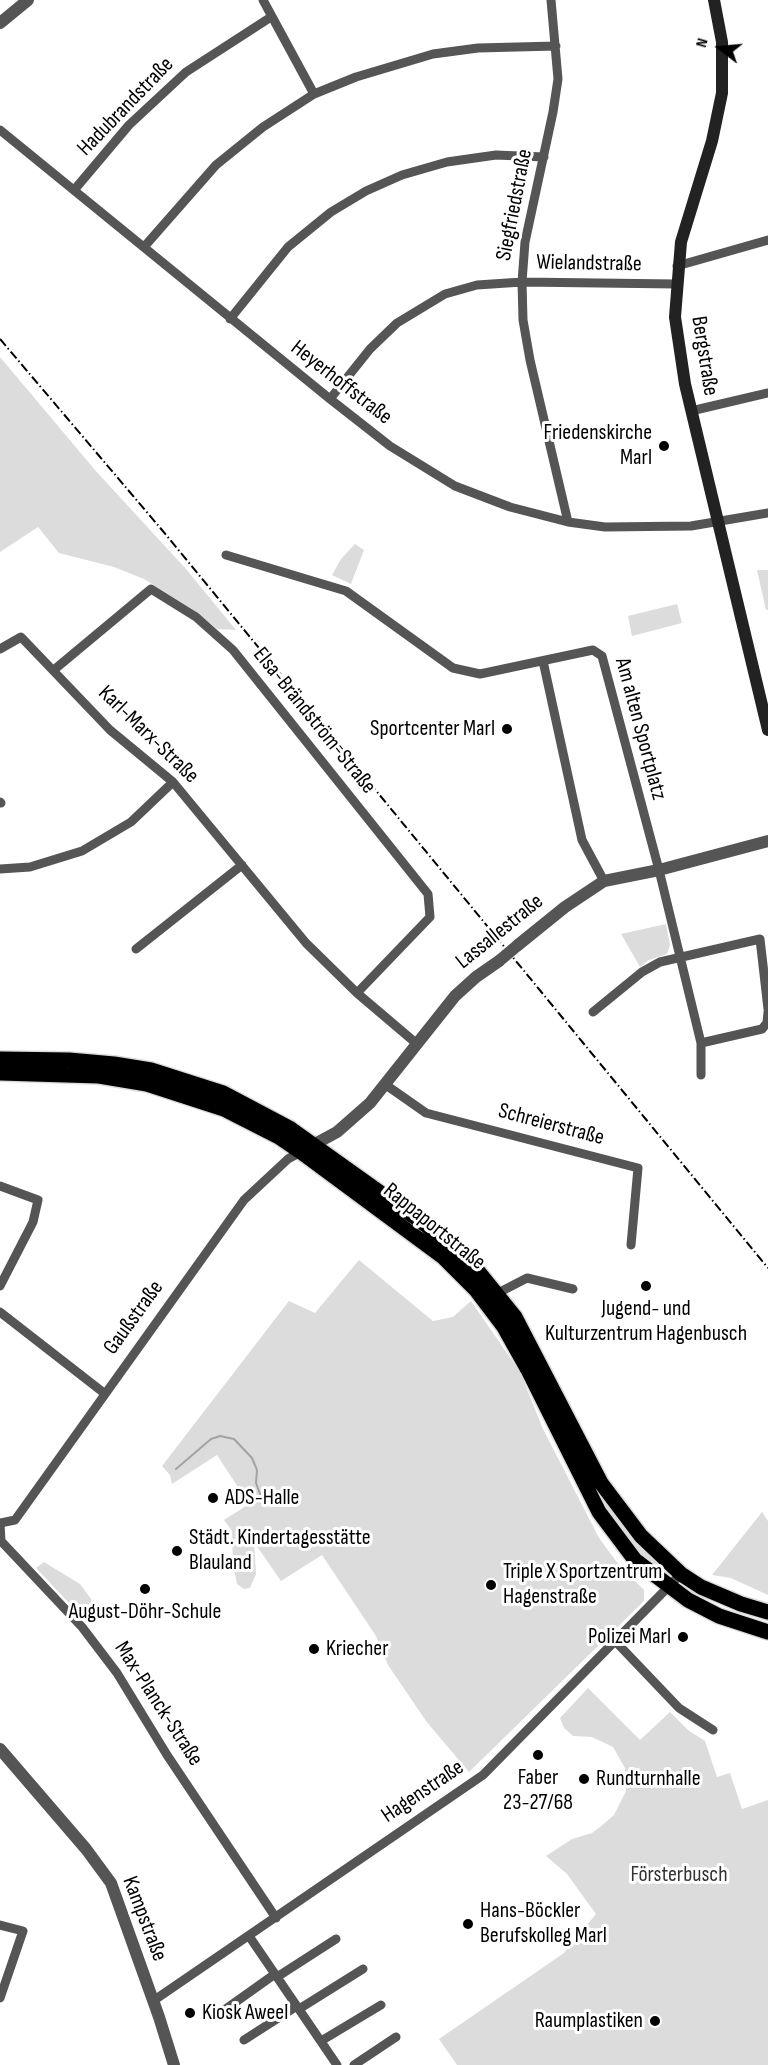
<!DOCTYPE html>
<html>
<head>
<meta charset="utf-8">
<style>
	body { margin:0 }
	#map { position:relative; width:768px; height:2065px; overflow:hidden; background:#fff; font-family:"Sofia Sans Condensed",sans-serif }
	canvas { display:block }
	.north { position:absolute; left:690px; top:18px; width:60px; height:60px; -webkit-text-stroke:4px #fff; paint-order:stroke; rotate:286deg; font-size:16px; font-weight:700; line-height:24px; text-align:center; color:#000 }
	.north::after { content:''; display:block; margin:auto; width:21px; height:27px; background:#000; clip-path:polygon(50% 0,100% 100%,50% 72%,0 100%) }
</style>
</head>
<body>
<div id="map">
<canvas width="768" height="2065"></canvas>
<div class="north">N</div>
</div>
<script>
const ctx = document.querySelector('canvas').getContext('2d');
ctx.lineJoin = 'round';
function paint(path, color) {
  ctx.fillStyle = color;
  ctx.fill(path, 'evenodd');
}
function poly(rows) {
  const path = new Path2D();
  for (const r of rows) {
    path.moveTo(r[0], r[1]);
    for (let i = 2; i < r.length; i += 2) path.lineTo(r[i], r[i + 1]);
  }
  return path;
}
function strokePath(path, color, width, dash) {
  ctx.strokeStyle = color;
  ctx.lineWidth = width;
  ctx.lineCap = dash ? 'butt' : 'round';
  ctx.setLineDash(dash || []);
  ctx.stroke(path);
}
function label(font, color, halo, rows, align = 'center') {
  ctx.font = font + ' "Sofia Sans Condensed",sans-serif';
  ctx.lineWidth = 6;
  ctx.setLineDash([]);
  ctx.textBaseline = 'middle';
  ctx.strokeStyle = halo;
  ctx.fillStyle = color;
  for (const [text, x, y, turn = 0] of rows) {
    ctx.save();
    ctx.translate(x, y);
    ctx.rotate((+turn || 0) * Math.PI / 180);
    ctx.textAlign = isNaN(turn) ? turn : align;
    if (halo) ctx.strokeText(text, 0, 0);
    ctx.fillText(text, 0, 0);
    ctx.restore();
  }
}
paint(poly([
	[0,357,95,470,186,569,236,630,217,629,195,611,144,579,114,567,59,553,38,527,0,552],
	[355,544,364,550,351,584,332,575,341,559],
	[757,570,768,570,768,610,766,610],
	[677,604,682,623,632,636,628,616],
	[666,924,670,945,667,954,649,960,640,967,621,934],
	[336,1170,454,1254,486,1287,521,1335,589,1471,606,1499,638,1540,662,1564,656,1571,626,1541,606,1513,525,1354,486,1295,444,1252,335,1172],
	[359,1260,433,1321,453,1317,471,1301,520,1372,543,1429,599,1538,616,1561,644,1590,644,1601,469,1772,426,1721,388,1665,376,1636,322,1555,281,1581,254,1542,256,1574,250,1588,244,1589,237,1584,233,1564,232,1531,224,1520,249,1504,217,1455,172,1484,170,1475,162,1466,289,1301,315,1313],
	[762,1512,768,1521,768,1595,731,1578,712,1575],
	[44,1562,80,1584,91,1599,91,1613,86,1621,36,1568],
	[588,1688,640,1740,670,1712,688,1730,705,1741,717,1777,730,1773,742,1809,768,1800,768,2065,457,2065,439,2039,564,1953,596,1914,567,1874,546,1856,572,1839,592,1833,600,1827,614,1815,626,1791,625,1768,613,1747,592,1737,573,1736,564,1728,560,1718]
]), '#dcdcdc');
strokePath(poly([
	[176,1469,211,1439,220,1436,234,1439,252,1458,257,1470,256,1483,263,1502]
]), '#a3a3a3', 2);
const primary = poly([
	[0,1059,69,1060,114,1064,151,1070,223,1093,291,1129,427,1226,477,1270,515,1317,601,1483,641,1536,681,1574,701,1587,741,1604,768,1612],
	[0,1073,99,1076,147,1084,224,1109,279,1137,301,1152,443,1257,476,1290,504,1327,528,1370,599,1512,635,1560,688,1600,719,1616,768,1632]
]);
strokePath(primary, '#dbdbdb', 18);
strokePath(poly([
	[263,0,314,94],
	[551,0,558,79,553,112,525,242,522,282,523,320,530,360,568,522],
	[0,130,330,399,390,446,455,486,510,507,568,522,605,527,691,526,768,513],
	[75,189,129,125,186,72,271,17],
	[144,247,216,165,263,127,314,94,356,77,433,54,478,48,556,46],
	[677,266,768,240],
	[230,319,288,247,331,212,366,191,402,175,447,162,496,155,544,157],
	[330,399,370,349,397,323,445,294,477,285,522,282,676,284],
	[691,411,768,393],
	[226,555,346,591,453,668,480,674,593,650,602,656,659,870,701,1043,701,1075],
	[0,649,21,637,110,730,173,782,306,943,357,993,417,1044],
	[543,661,582,840,604,881],
	[55,669,151,589,196,617,233,650,428,894,430,917,357,993],
	[0,802,1,803],
	[0,869,30,867,82,851,131,822,173,782],
	[136,949,242,865],
	[593,1012,642,972,660,962,760,939,768,1009],
	[701,1043,762,1029,767,1023,768,1012],
	[386,1085,426,1113,638,1168,631,1245],
	[0,1186,38,1200,33,1222,0,1286],
	[498,1293,527,1278,573,1289],
	[0,1312,104,1393],
	[0,1523,15,1520,244,1200,288,1159,304,1150],
	[0,1523,1,1541,82,1627,117,1673,167,1755,276,1918],
	[616,1642,679,1708,713,1730],
	[0,1925,23,1931,0,1998],
	[249,1936,337,2065],
	[277,1977,336,1939],
	[153,2001,483,1775,681,1574],
	[299,2009,363,1969],
	[223,2011,275,1974],
	[244,2040,297,2006],
	[321,2041,381,2005],
	[354,2065,396,2037]
]), '#555', 9);
strokePath(poly([
	[0,23,28,0],
	[518,945,565,907,604,881,659,870,768,841],
	[313,1145,337,1132,370,1103,455,996,476,977,499,961],
	[0,1749,86,1849,111,1883,159,2017,174,2065]
]), '#555', 12);
strokePath(poly([
	[714,0,722,42,722,93,712,141,681,242,675,317,685,384,768,730]
]), '#222', 12);
strokePath(primary, '#000', 15);
strokePath(poly([
	[0,339,162,530,768,1268]
]), '#000', 2, [9, 3, 1.5, 3]);
strokePath(poly([
	[499,961,518,945]
]), '#555', 12);
for (const [x, y, r, color] of [
	[664,446,6,"#000"],
	[507,729,6,"#000"],
	[646,1286,6,"#000"],
	[213,1498,6,"#000"],
	[177,1551,6,"#000"],
	[491,1585,6,"#000"],
	[145,1589,6,"#000"],
	[683,1637,6,"#000"],
	[314,1649,6,"#000"],
	[538,1755,6,"#000"],
	[584,1779,6,"#000"],
	[468,1924,6,"#000"],
	[190,2013,6,"#000"],
	[655,2021,6,"#000"]
]) {
  const dot = new Path2D();
  dot.arc(x, y, r, 0, 2 * Math.PI);
  ctx.fillStyle = color;
  ctx.fill(dot);
  strokePath(dot, '#fff', 2);
}
label('22px', '#000', '#fff', [
	["Hadubrandstraße",126,107,-46],
	["Siegfriedstraße",515,205,-79],
	["Wielandstraße",589,264,1],
	["Bergstraße",704,356,81],
	["Heyerhoffstraße",341,383,38],
	["Elsa-Brändström-Straße",314,721,51],
	["Am alten Sportplatz",640,729,75],
	["Karl-Marx-Straße",148,735,44],
	["Lassallestraße",500,932,-39],
	["Schreierstraße",551,1125,15],
	["Rappaportstraße",434,1227,39],
	["Gaußstraße",134,1318,-54],
	["Max-Planck-Straße",158,1704,57],
	["Hagenstraße",423,1792,-34],
	["Kampstraße",144,1919,69]
]);
label('22px', '#000', '#fff', [
	["Friedenskirche",652,433,"right"],
	["Marl",652,458,"right"],
	["Sportcenter Marl",495,729,"right"],
	["Jugend- und",646,1309,"center"],
	["Kulturzentrum Hagenbusch",646,1334,"center"],
	["ADS-Halle",225,1498],
	["Städt. Kindertagesstätte",189,1538],
	["Blauland",189,1563],
	["Triple X Sportzentrum",503,1572],
	["Hagenstraße",503,1597],
	["August-Döhr-Schule",145,1612,"center"],
	["Polizei Marl",671,1637,"right"],
	["Kriecher",326,1649],
	["Faber",538,1778,"center"],
	["23-27/68",538,1803,"center"],
	["Rundturnhalle",596,1779],
	["Hans-Böckler",480,1911],
	["Berufskolleg Marl",480,1936],
	["Kiosk Aweel",202,2013],
	["Raumplastiken",643,2021,"right"]
], 'left');
label('22px', '#333', '#fff', [
	["Försterbusch",679,1875]
]);
</script>
</body>
</html>
